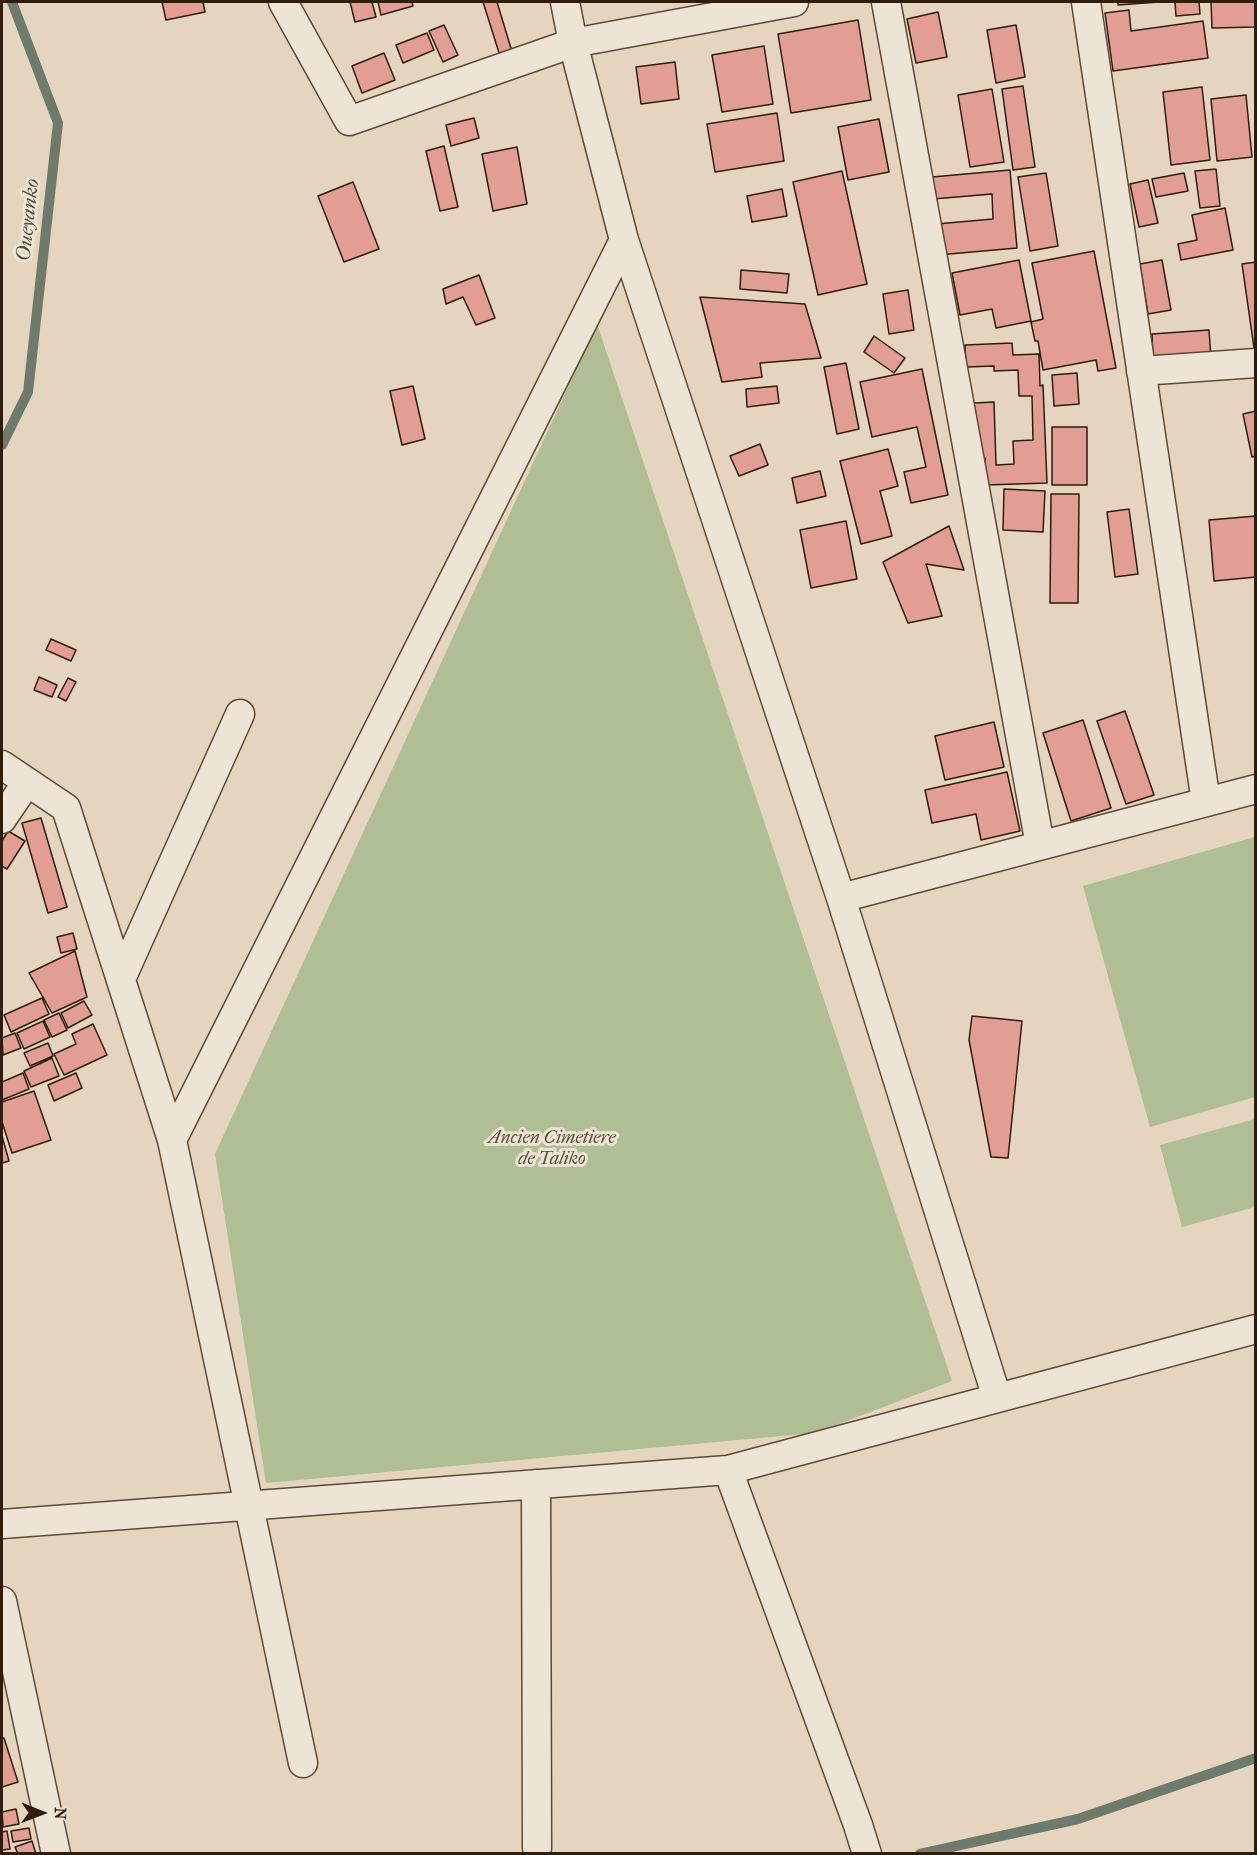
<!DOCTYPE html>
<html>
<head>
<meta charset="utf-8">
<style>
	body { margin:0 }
	#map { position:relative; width:1257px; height:1855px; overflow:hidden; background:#e5d5be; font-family:"IM FELL French Canon",serif }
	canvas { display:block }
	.frame { position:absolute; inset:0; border:3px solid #2f1c0a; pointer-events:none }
	.north { position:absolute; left:12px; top:1783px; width:60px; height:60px; -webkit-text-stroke:4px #eee4d5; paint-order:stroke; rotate:91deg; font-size:16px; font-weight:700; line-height:24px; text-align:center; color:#2f1c0a }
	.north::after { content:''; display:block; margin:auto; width:21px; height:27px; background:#2f1c0a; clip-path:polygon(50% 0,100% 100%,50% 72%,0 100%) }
</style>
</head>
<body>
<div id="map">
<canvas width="1257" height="1855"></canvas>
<div class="frame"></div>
<div class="north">N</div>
</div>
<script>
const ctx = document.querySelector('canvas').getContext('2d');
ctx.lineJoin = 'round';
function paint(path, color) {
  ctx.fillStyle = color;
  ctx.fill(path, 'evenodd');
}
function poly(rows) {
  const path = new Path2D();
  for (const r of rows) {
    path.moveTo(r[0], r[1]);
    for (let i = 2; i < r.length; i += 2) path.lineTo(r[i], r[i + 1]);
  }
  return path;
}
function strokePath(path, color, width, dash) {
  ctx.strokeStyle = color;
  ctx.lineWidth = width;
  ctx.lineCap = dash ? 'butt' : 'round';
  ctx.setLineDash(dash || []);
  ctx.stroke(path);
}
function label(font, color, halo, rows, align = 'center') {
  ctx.font = font + ' "IM FELL French Canon",serif';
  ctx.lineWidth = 6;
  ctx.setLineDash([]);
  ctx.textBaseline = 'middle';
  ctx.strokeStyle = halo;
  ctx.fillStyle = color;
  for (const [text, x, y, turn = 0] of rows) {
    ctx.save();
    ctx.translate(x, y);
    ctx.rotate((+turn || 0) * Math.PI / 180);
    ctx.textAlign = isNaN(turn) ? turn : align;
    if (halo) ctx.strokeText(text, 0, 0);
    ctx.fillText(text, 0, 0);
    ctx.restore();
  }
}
paint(poly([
	[597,324,952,1381,815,1433,266,1483,215,1154],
	[1255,837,1255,1097,1150,1127,1083,886],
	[1255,1119,1255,1207,1182,1227,1160,1145]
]), '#afbe95');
strokePath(poly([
	[2,445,28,392,58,123,12,2],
	[920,1854,1078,1819,1256,1758]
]), '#6d7a6c', 10);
const building = poly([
	[162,2,203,2,205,12,166,20,162,2],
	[350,2,372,2,376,17,355,22,350,2],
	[378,2,412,2,413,6,381,15,378,2],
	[483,2,497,2,513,55,501,59,483,2],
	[1118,2,1159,2,1118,5,1118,2],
	[1175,2,1199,2,1200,14,1176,16,1175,2],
	[1211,2,1256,2,1256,27,1212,28,1211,2],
	[1129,10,1131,31,1203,21,1208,58,1113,71,1105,13,1129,10],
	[938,12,947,57,916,63,907,19,938,12],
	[858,20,871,100,791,113,778,34,858,20],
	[444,25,458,55,443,62,429,31,444,25],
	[1016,25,1025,77,996,83,987,30,1016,25],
	[427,33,434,50,403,63,396,45,427,33],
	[764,46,773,104,722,112,712,55,764,46],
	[384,53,395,80,362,93,352,66,384,53],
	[675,62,679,99,641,104,636,67,675,62],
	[1023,86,1035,167,1013,170,1002,89,1023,86],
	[1202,87,1210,160,1171,165,1163,92,1202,87],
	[992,89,1004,162,970,167,958,95,992,89],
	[1246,95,1252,157,1217,161,1211,99,1246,95],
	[777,113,784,161,715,172,707,124,777,113],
	[474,118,479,138,451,146,446,125,474,118],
	[879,119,889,172,848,180,838,127,879,119],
	[444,146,458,207,440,211,426,151,444,146],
	[517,147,527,204,493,211,482,154,517,147],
	[1216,169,1220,206,1200,208,1195,171,1216,169],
	[1010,170,1017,248,938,255,936,224,993,219,992,194,933,199,932,177,1010,170],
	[842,171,867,284,818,295,793,182,842,171],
	[1046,173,1058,246,1030,251,1018,177,1046,173],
	[1184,173,1188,191,1156,197,1152,179,1184,173],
	[1148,180,1158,223,1139,227,1130,184,1148,180],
	[353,182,379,249,344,262,318,196,353,182],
	[782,189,787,216,752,222,747,196,782,189],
	[1225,208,1233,250,1181,260,1178,244,1197,240,1192,215,1225,208],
	[1094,251,1116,368,1098,371,1096,360,1043,370,1038,341,1035,341,1031,322,1043,319,1032,263,1094,251],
	[1019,260,1031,321,996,328,992,309,960,315,952,273,1019,260],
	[1162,260,1171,310,1148,314,1140,264,1162,260],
	[1256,262,1256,348,1254,348,1242,264,1256,262],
	[741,270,789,274,787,293,740,289,741,270],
	[479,275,495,318,476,325,463,297,446,304,443,289,479,275],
	[908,290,914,330,889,334,883,294,908,290],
	[700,297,805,304,821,358,760,363,762,377,722,382,700,297],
	[1209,330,1211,358,1153,361,1152,334,1209,330],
	[874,336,905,358,894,373,864,352,874,336],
	[1012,343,1013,355,1039,354,1040,386,1043,385,1047,483,986,485,985,458,976,459,974,403,994,402,996,465,1014,464,1013,441,1033,440,1032,396,1019,396,1018,370,994,371,994,366,966,367,965,345,1012,343],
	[846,363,859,429,837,434,824,367,846,363],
	[922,369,948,495,911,503,904,472,926,467,917,427,872,437,860,382,922,369],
	[1077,373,1079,404,1054,406,1052,375,1077,373],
	[413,386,425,439,402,445,390,391,413,386],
	[777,386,779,403,747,407,746,389,777,386],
	[1256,411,1256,456,1252,457,1243,414,1256,411],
	[1052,427,1087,427,1087,485,1052,485,1052,427],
	[760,444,768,465,739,476,730,456,760,444],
	[888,449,898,486,880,491,892,536,861,544,840,461,888,449],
	[820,471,826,496,797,503,792,478,820,471],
	[1004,489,1045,491,1043,532,1003,530,1004,489],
	[1051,494,1079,494,1078,603,1050,603,1051,494],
	[1129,509,1138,574,1115,577,1107,512,1129,509],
	[1256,516,1256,577,1214,581,1209,520,1256,516],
	[846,521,857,579,811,588,800,530,846,521],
	[949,526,964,570,926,564,942,616,908,623,883,562,949,526],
	[51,639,76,650,71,661,46,650,51,639],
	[39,677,57,685,52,697,34,690,39,677],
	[68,678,76,682,66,701,58,697,68,678],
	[1125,711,1154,795,1126,804,1097,721,1125,711],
	[1083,720,1111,808,1071,821,1043,733,1083,720],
	[994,722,1004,767,945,780,935,736,994,722],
	[1007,772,1020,831,981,840,976,814,932,823,925,790,1007,772],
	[41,818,67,907,48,913,22,823,41,818],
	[8,831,25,841,7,869,2,866,2,841,8,831],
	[73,933,77,949,61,953,57,937,73,933],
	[75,951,87,997,52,1013,29,973,75,951],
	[42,998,49,1014,11,1032,4,1015,42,998],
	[84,1001,92,1015,68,1028,61,1013,84,1001],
	[59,1013,67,1030,52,1037,44,1020,59,1013],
	[972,1016,1022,1021,1008,1158,991,1157,969,1040,972,1016],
	[43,1021,50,1037,24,1049,17,1033,43,1021],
	[93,1024,107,1055,64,1075,54,1054,76,1044,72,1034,93,1024],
	[15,1033,21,1048,3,1055,2,1038,15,1033],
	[48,1043,53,1056,30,1066,24,1053,48,1043],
	[52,1058,59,1076,31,1087,24,1071,52,1058],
	[23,1073,29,1089,2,1100,2,1082,23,1073],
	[76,1073,82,1088,54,1101,48,1085,76,1073],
	[34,1091,51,1140,12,1153,2,1122,2,1102,34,1091],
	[2,1136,9,1161,2,1163,2,1136],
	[2,1738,4,1738,18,1782,2,1787,2,1738],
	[16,1809,19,1824,3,1827,2,1812,16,1809],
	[29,1828,31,1839,13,1842,11,1831,29,1828],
	[7,1831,10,1849,2,1850,2,1832,7,1831],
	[32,1841,36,1854,18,1854,15,1847,32,1841]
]);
paint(building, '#e29d95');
strokePath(building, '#2f1c0a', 1.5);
const street = poly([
	[283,2,349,121,573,43,794,2],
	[565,2,573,43,624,240,841,898,997,1398],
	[886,2,1040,845],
	[1086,2,1206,802],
	[1141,371,1256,363],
	[2,765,66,808,172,1140,303,1763],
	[2,819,27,782],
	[841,898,1256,789],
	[121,979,240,714],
	[172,1140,624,240],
	[728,1470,858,1825,867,1854],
	[536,1484,537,1848],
	[2,1524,728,1470,1256,1329],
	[2,1601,56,1854]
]);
strokePath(street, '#5c4a37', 31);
strokePath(street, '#eee4d5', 28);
label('italic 18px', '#554d34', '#eee4d5', [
	["Ancien Cimetiere",552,1139],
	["de Taliko",552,1160]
]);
label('italic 20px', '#4e4b3b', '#eee4d5', [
	["Oueyanko",29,220,-84]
]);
</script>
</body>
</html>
